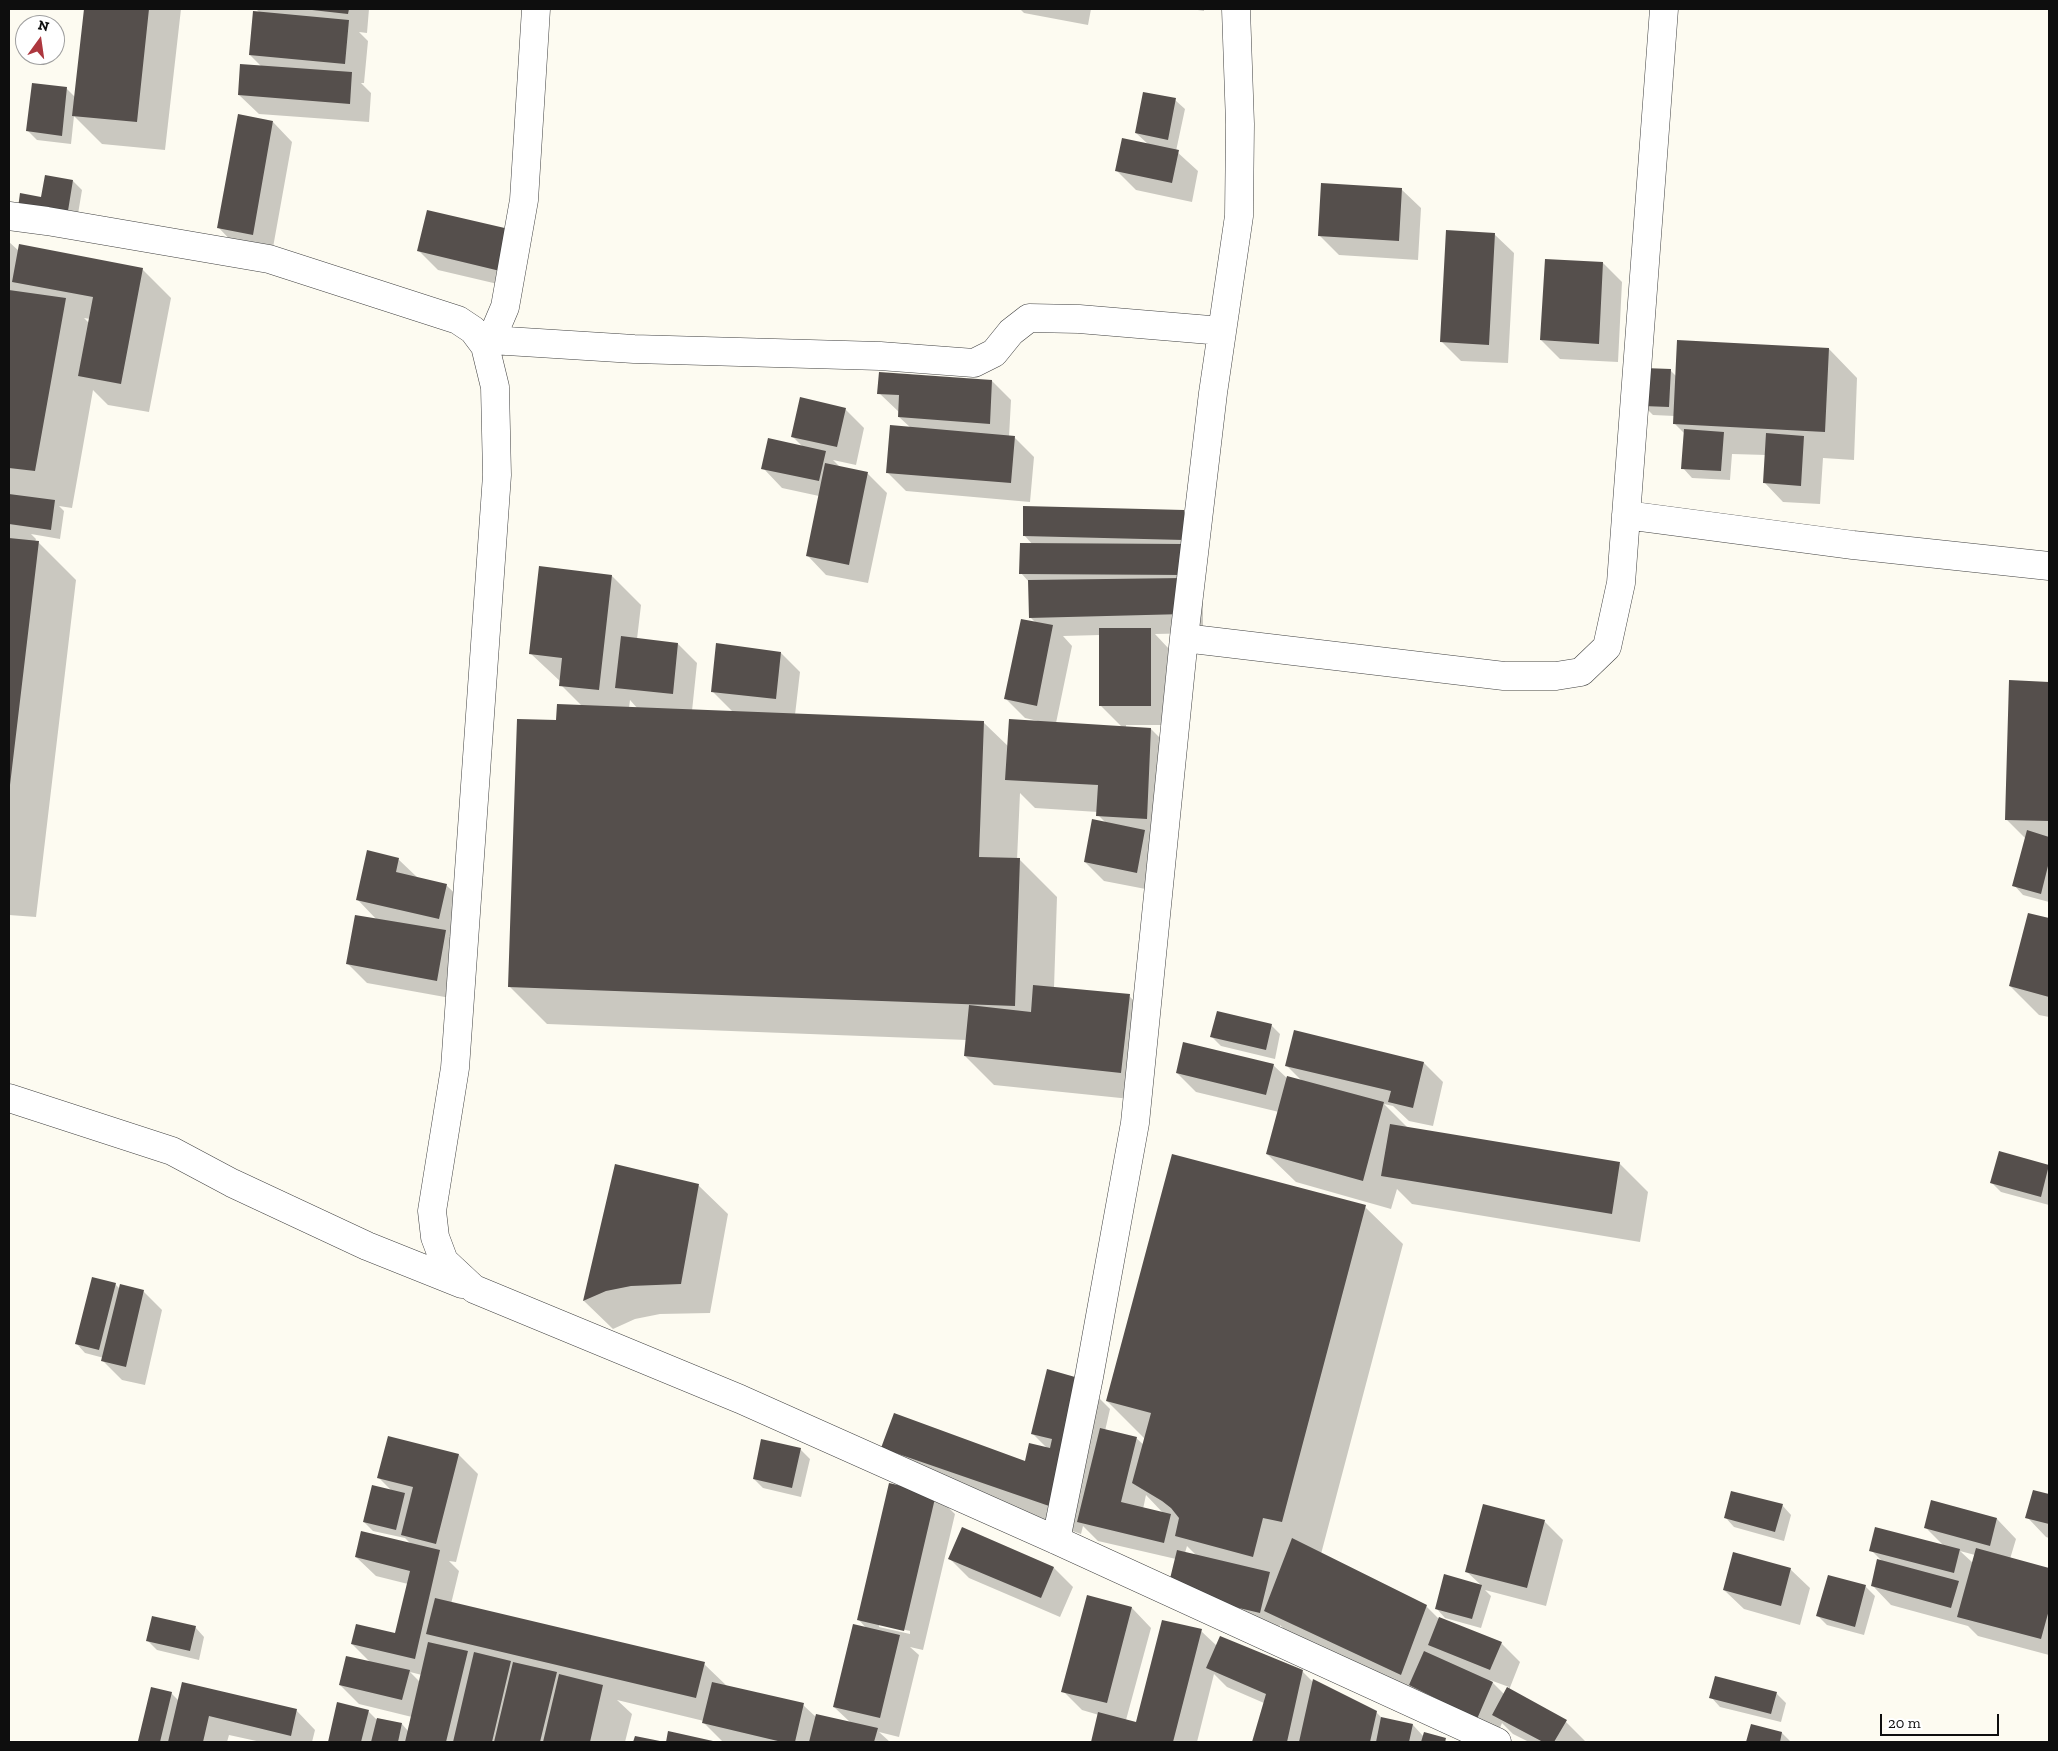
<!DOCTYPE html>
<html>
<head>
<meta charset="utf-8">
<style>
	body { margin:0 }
	#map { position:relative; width:2058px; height:1751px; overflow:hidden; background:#fdfbf1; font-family:"Zilla Slab",serif }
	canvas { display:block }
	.frame { position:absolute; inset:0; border:10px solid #0e0e0e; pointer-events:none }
	.north { position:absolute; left:15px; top:15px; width:50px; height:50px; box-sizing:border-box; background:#fff; border:1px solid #9f9f9f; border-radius:50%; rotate:14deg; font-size:14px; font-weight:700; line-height:20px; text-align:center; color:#0e0e0e }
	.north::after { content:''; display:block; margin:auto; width:18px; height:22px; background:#ad373e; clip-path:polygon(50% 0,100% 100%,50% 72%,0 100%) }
	.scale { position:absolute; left:1880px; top:1714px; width:119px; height:22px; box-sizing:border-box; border:2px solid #0e0e0e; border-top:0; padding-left:6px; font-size:15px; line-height:18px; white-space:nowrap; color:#0e0e0e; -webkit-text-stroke:4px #fff; paint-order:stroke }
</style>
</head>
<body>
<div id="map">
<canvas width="2058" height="1751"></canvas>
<div class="frame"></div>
<div class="north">N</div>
<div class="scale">20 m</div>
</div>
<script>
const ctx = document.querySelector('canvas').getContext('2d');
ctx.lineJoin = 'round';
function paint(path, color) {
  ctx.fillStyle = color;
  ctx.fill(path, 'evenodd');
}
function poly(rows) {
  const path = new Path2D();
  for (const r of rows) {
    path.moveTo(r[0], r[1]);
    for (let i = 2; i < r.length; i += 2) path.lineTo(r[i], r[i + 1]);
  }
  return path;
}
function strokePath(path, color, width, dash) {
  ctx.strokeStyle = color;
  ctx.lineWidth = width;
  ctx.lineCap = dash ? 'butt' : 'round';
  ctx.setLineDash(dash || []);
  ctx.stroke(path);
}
paint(poly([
	[85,9,181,9,165,150,102,144,74,116,71,144,37,140,28,131,66,88,75,97],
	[256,9,369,9,367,33,359,32,368,41,364,83,361,83,371,93,369,122,259,114,239,95,262,67,250,55,260,13],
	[1020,9,1091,9,1088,25,1024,13],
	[1191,9,1204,9,1204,11],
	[1175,100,1185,109,1176,151,1198,171,1192,202,1136,190,1117,171,1149,145,1136,133],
	[273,122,292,142,272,253,237,247,218,227],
	[46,176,73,181,82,190,76,226,42,198],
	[1401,189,1421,208,1418,260,1339,255,1320,236],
	[509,230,519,289,438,270,419,251],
	[1494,234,1514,253,1508,363,1461,361,1442,342],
	[9,242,19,251,142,269,171,298,149,412,108,405,93,390,72,508,59,506,64,511,60,539,31,534,36,539,35,542,38,542,76,580,36,917,9,915],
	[84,318,90,319,89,323],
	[1603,263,1622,282,1618,362,1560,359,1541,340],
	[1829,349,1857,378,1854,460,1823,458,1820,504,1783,502,1764,482,1766,455,1732,454,1730,480,1692,478,1683,468,1685,434,1674,423,1675,416,1653,415,1644,406,1670,370,1677,377],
	[992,381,1011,400,1009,437,1015,438,1034,457,1030,502,906,491,887,472,911,428,899,417,900,413,879,393],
	[845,409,864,428,856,465,833,460,841,468,868,474,887,493,868,583,826,575,807,555,819,496,782,488,763,468,803,447,792,436],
	[1184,512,1203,531,1198,594,1203,598,1203,633,1155,634,1169,649,1170,725,1126,725,1126,727,1151,729,1180,758,1156,891,1104,881,1085,862,1106,823,1098,815,1098,812,1035,808,1020,793,1017,860,1020,860,1057,897,1054,988,1129,996,1158,1024,1150,1101,994,1085,965,1056,967,1040,547,1024,509,986,582,706,561,685,561,682,530,653,540,568,612,576,641,605,637,639,678,644,697,663,692,711,733,712,712,691,781,653,800,672,795,715,983,722,1009,747,1038,721,1025,718,1006,699,1036,623,1030,617,1029,582,1021,573,1033,545,1024,535],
	[1100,635,1101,706,1122,727,1056,723,1072,646,1063,636],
	[630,700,638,709,629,708],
	[2010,681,2049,683,2049,902,2023,895,2014,885,2026,839,2006,819],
	[398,859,418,878,446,885,466,904,458,938,449,936,465,951,456,999,367,983,348,964,377,920,357,899],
	[2029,915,2049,920,2049,1017,2039,1015,2010,986],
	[1271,1025,1280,1034,1275,1059,1221,1046,1212,1037],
	[1424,1063,1443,1082,1433,1126,1409,1121,1393,1106,1384,1104,1409,1129,1619,1163,1648,1192,1640,1242,1412,1204,1397,1189,1391,1209,1296,1182,1267,1154,1279,1112,1196,1092,1177,1073,1273,1065,1288,1079,1302,1081,1286,1065],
	[2000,1153,2049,1166,2049,1205,2001,1192,1992,1183],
	[616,1166,699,1186,728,1214,710,1313,660,1314,635,1319,613,1329,584,1301],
	[1365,1207,1403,1244,1321,1554,1426,1606,1439,1619,1501,1643,1520,1662,1509,1690,1566,1722,1585,1741,1585,1742,1529,1742,1513,1734,1502,1723,1496,1737,1294,1639,1280,1625,1279,1631,1188,1610,1176,1559,1098,1541,1083,1526,1081,1534,912,1476,883,1447,1026,1463,1047,1448,1033,1434,1081,1380,1110,1409,1105,1431,1136,1438,1144,1445,1145,1439,1107,1401],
	[1146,1495,1164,1514,1143,1509],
	[1187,1546,1197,1556,1185,1553],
	[1490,1680,1509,1687,1505,1695],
	[115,1284,120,1289,143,1291,162,1310,145,1385,122,1380,103,1361,104,1358,85,1353,76,1343],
	[389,1438,459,1455,478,1474,456,1562,449,1561,459,1571,451,1604,704,1664,728,1687,803,1705,816,1717,851,1723,834,1707,867,1629,859,1620,935,1495,955,1514,923,1650,910,1647,919,1655,899,1737,879,1732,890,1742,723,1742,704,1723,704,1721,617,1700,632,1714,625,1742,329,1742,338,1703,368,1711,376,1719,402,1724,408,1731,412,1717,359,1704,340,1685,371,1663,352,1644,396,1635,408,1584,376,1576,356,1557,412,1545,405,1538,373,1531,364,1522,392,1491,379,1478],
	[879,1624,910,1631,910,1634,879,1627],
	[410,1672,422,1675,420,1682],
	[800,1449,810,1459,801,1497,763,1488,754,1479],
	[2034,1491,2049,1495,2049,1538,2046,1537,2027,1517],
	[1932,1502,1997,1519,2016,1539,2010,1559,2049,1570,2049,1655,1978,1636,1968,1626,1891,1605,1872,1585,1882,1561,1871,1550,1944,1546,1926,1528],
	[1960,1551,1975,1555,1973,1563],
	[1782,1505,1791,1515,1784,1541,1734,1527,1725,1517],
	[1544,1521,1563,1540,1546,1606,1485,1590,1491,1596,1481,1628,1445,1618,1436,1608,1445,1575,1482,1586,1466,1571],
	[962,1528,1054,1568,1073,1587,1060,1617,969,1578,949,1558],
	[1790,1569,1810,1588,1800,1625,1744,1609,1724,1590],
	[1865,1586,1875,1596,1864,1635,1827,1625,1818,1616],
	[1088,1597,1132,1608,1151,1628,1126,1720,1137,1723,1201,1631,1217,1646,1302,1671,1314,1683,1376,1712,1383,1719,1413,1725,1424,1737,1445,1740,1448,1742,1254,1742,1264,1703,1227,1687,1214,1674,1197,1742,1092,1742,1099,1715,1082,1710,1063,1691],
	[195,1627,204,1637,199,1660,157,1650,148,1641],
	[171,1693,179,1701,296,1710,315,1730,312,1742,261,1742,229,1735,227,1742,141,1742,140,1741],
	[1776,1693,1786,1703,1781,1722,1720,1707,1711,1697],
	[1752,1725,1782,1733,1791,1742,1748,1742]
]), '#0003');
paint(poly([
	[84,9,149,9,137,122,72,116],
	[303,9,349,9,348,14],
	[253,11,349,20,345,64,249,55],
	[240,64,352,72,350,104,238,95],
	[32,83,67,87,62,136,26,131],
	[1143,92,1176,98,1168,140,1135,133],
	[238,114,273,121,253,235,217,228],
	[1122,138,1179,150,1172,183,1115,171],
	[45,175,73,180,67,217,18,208,20,193,41,197],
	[1321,183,1402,188,1399,241,1318,236],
	[427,210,509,229,500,271,417,251],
	[1446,230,1495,233,1489,345,1440,342],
	[19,244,143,268,121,384,78,376,93,297,12,282],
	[1545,259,1603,262,1599,344,1540,340],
	[9,290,66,298,35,471,9,468],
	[1677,340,1829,348,1825,432,1673,424],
	[1644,368,1671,369,1669,407,1643,406],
	[879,372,992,380,990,424,898,417,899,395,877,394],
	[800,397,846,408,837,447,791,437],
	[890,425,1015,436,1011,483,886,473],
	[1684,429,1724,432,1721,471,1681,469],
	[1766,433,1804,436,1801,486,1763,483],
	[768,438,826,451,819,481,761,469],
	[825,463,868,472,849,565,806,556],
	[9,494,55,500,51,530,9,524],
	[1023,506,1184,510,1184,540,1023,536],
	[9,538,39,541,10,785,9,785],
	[1020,543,1184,544,1184,575,1019,574],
	[539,566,612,575,599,690,559,686,562,658,529,654],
	[1184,578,1185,614,1029,618,1028,580],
	[1021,619,1053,625,1037,706,1004,699],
	[1099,628,1151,628,1151,706,1099,706],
	[621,636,678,643,673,694,615,688],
	[716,643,781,652,776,699,711,692],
	[2009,680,2049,682,2049,821,2005,820],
	[557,704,984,721,979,857,1020,858,1015,1006,508,987,517,719,556,720],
	[1009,719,1151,728,1147,819,1096,816,1098,785,1005,780],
	[1092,819,1145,830,1137,873,1084,862],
	[2027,830,2049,837,2049,862,2041,894,2012,886],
	[367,850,399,858,396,872,447,884,439,919,356,900],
	[2028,913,2049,918,2049,997,2009,986],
	[355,915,446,930,437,981,346,964],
	[1033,985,1130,994,1121,1073,964,1056,969,1005,1031,1012],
	[1217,1011,1272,1024,1266,1050,1210,1037],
	[1294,1030,1424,1062,1413,1108,1388,1102,1391,1091,1285,1066],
	[1183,1042,1274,1064,1266,1095,1176,1073],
	[1287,1076,1384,1102,1363,1181,1266,1154],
	[1390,1124,1620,1162,1612,1214,1381,1176],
	[1999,1151,2049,1165,2041,1197,1990,1183],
	[1172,1154,1366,1205,1282,1522,1263,1518,1253,1557,1175,1536,1179,1518,1171,1508,1162,1501,1132,1483,1151,1413,1106,1401],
	[615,1164,699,1184,681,1284,631,1286,606,1291,583,1301],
	[92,1277,116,1283,99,1350,75,1344],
	[120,1284,144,1290,126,1367,101,1361],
	[1047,1369,1082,1379,1052,1507,881,1448,894,1413,1025,1461,1029,1443,1050,1448,1052,1439,1031,1434],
	[1100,1428,1137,1437,1121,1502,1171,1514,1164,1543,1077,1522],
	[388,1436,459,1454,436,1544,401,1535,413,1487,377,1478],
	[761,1439,801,1448,792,1488,753,1479],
	[889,1483,936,1494,904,1631,857,1620],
	[372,1485,405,1493,396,1530,363,1522],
	[2033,1490,2049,1494,2049,1524,2025,1518],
	[1731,1491,1783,1504,1775,1532,1724,1518],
	[1931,1500,1997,1518,1990,1546,1924,1528],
	[1483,1504,1545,1520,1527,1588,1465,1572],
	[962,1527,1054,1567,1041,1598,948,1559],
	[1875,1527,1960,1549,1954,1573,1869,1551],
	[361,1531,440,1550,415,1659,351,1644,356,1624,395,1633,410,1571,355,1557],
	[1292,1538,1427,1605,1401,1675,1264,1611],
	[1976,1548,2049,1568,2049,1610,2041,1639,1957,1617],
	[1177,1550,1270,1572,1260,1613,1167,1591],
	[1733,1552,1791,1568,1781,1606,1723,1590],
	[1877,1559,1959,1581,1951,1608,1871,1586],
	[1444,1574,1482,1585,1472,1619,1435,1609],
	[1828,1575,1866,1585,1855,1627,1816,1616],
	[1087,1595,1132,1607,1107,1703,1061,1692],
	[435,1598,705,1662,696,1698,426,1634],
	[152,1616,196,1626,190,1651,146,1641],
	[1439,1617,1502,1642,1490,1670,1428,1645],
	[1162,1620,1202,1629,1173,1742,1091,1742,1098,1712,1136,1722],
	[853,1624,900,1635,880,1718,833,1707],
	[1220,1636,1303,1670,1287,1742,1252,1742,1266,1694,1206,1668],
	[428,1642,468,1651,446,1742,405,1742],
	[1424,1651,1493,1682,1477,1719,1409,1685],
	[474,1652,511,1661,492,1742,453,1742],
	[346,1656,410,1670,402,1700,339,1685],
	[513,1662,557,1672,540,1742,494,1742],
	[559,1674,603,1685,590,1742,543,1742],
	[1715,1676,1777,1692,1771,1714,1709,1698],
	[1313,1679,1377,1711,1370,1742,1299,1742],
	[182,1682,297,1709,291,1736,209,1716,203,1742,168,1742],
	[712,1682,804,1703,795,1742,782,1742,702,1723],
	[151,1687,172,1692,160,1742,138,1741],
	[1507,1687,1567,1720,1554,1742,1543,1742,1492,1715],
	[337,1702,369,1710,361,1742,328,1742],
	[816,1714,878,1728,874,1742,809,1742],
	[1381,1717,1413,1724,1409,1742,1376,1742],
	[377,1718,402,1723,398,1742,371,1742],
	[1751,1724,1782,1732,1780,1742,1746,1742],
	[668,1731,713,1741,713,1742,666,1742],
	[1424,1732,1446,1738,1445,1742,1421,1742],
	[635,1736,660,1741,659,1742,633,1742]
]), '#554f4c');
const minor = poly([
	[9,216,47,221,269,259,458,320,473,330,485,346,495,387,497,475,455,1068,432,1211,435,1237,444,1261,474,1289,740,1399,1056,1540,1497,1742],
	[491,340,634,349,880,356,974,363,994,353,1011,332,1029,318,1079,319,1222,331],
	[485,346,491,340,505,307,524,200,536,9],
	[1626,515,1853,545,2049,566],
	[1184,638,1504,676,1556,676,1581,672,1607,647,1621,583,1664,9],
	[9,1098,172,1151,232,1183,367,1246,462,1284],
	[1056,1540,1089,1377,1135,1123,1184,638,1213,393,1239,216,1240,124,1236,9]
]);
strokePath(minor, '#414141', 29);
strokePath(minor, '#fff', 28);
</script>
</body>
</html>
